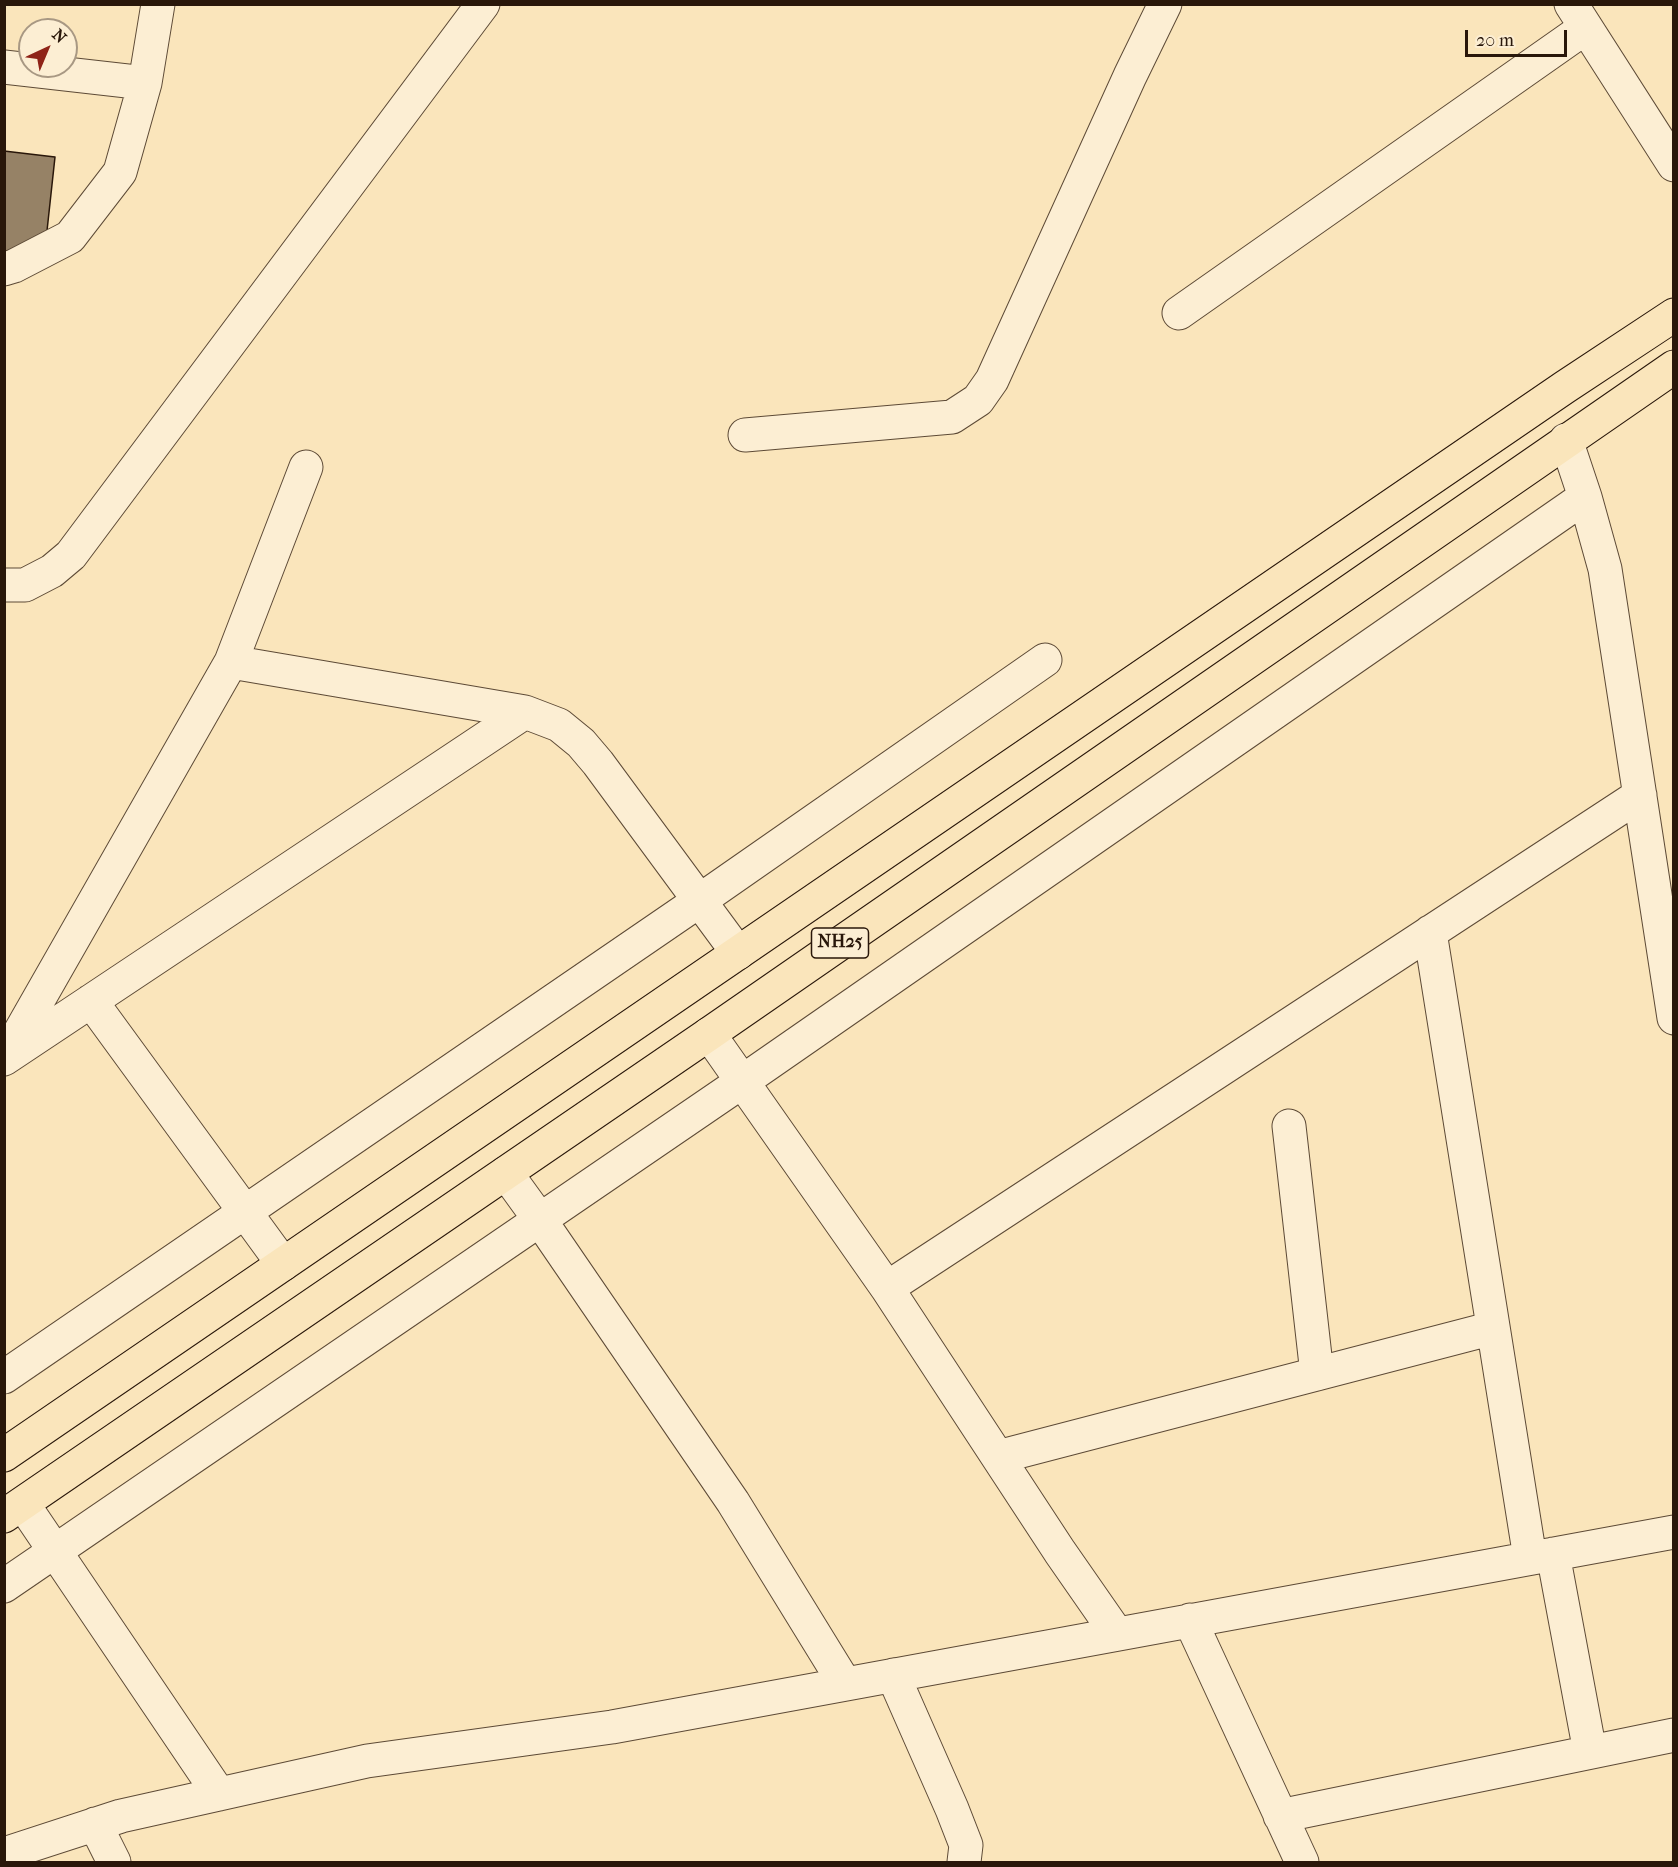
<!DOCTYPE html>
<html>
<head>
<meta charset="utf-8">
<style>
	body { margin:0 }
	#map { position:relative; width:1678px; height:1867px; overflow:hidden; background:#fae5bb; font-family:"IM FELL French Canon",serif }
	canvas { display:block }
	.frame { position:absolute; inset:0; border:6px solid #29170a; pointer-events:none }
	.north { position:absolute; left:18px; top:18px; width:60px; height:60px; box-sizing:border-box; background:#fceed3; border:2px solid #a89883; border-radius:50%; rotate:44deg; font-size:16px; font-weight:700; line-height:24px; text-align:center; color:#29170a }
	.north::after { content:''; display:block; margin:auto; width:21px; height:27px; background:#8f2418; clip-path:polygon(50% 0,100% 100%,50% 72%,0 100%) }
	.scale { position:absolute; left:1465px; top:30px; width:102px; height:27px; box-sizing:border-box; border:3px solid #29170a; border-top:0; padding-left:8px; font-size:18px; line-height:21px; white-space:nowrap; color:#29170a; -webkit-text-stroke:4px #fceed3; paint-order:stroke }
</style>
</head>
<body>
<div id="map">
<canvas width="1678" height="1867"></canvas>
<div class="frame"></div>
<div class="north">N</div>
<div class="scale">20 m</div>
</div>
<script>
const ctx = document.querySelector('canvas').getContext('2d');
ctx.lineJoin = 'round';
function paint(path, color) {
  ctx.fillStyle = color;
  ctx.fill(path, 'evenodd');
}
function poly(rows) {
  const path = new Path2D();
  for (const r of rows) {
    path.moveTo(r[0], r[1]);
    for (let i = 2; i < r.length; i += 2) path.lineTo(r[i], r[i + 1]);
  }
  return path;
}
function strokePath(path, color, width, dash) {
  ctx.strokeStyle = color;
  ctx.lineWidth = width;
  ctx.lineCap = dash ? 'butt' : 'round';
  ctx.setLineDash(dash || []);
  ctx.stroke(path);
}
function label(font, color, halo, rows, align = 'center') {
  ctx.font = font + ' "IM FELL French Canon",serif';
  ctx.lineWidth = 4.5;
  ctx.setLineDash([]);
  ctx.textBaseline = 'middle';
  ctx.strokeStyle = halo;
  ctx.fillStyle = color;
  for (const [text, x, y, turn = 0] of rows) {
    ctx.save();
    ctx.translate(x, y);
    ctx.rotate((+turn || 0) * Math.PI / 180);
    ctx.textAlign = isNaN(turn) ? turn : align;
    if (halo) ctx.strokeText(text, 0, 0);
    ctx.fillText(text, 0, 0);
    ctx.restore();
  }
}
const building = poly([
	[4,151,55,157,46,240,4,256,4,151]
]);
paint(building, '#968266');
strokePath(building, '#29170a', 1.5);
const minor = poly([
	[1571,4,1674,165],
	[4,67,145,83],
	[4,269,14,266,70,237,120,172,145,83,158,4],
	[1179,313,1585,28],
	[745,435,952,417,978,400,992,380,1130,76,1165,4],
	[1566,440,1585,497,1605,569,1674,1018],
	[4,585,25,585,52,571,71,555,483,4],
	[231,662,525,712],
	[1430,932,1530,1558],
	[91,1001,283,1264],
	[709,1034,887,1288,1060,1552,1117,1634],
	[8,1053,231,662,306,467],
	[4,1059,525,712,559,725,581,743,598,763,738,953],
	[1289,1126,1317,1374],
	[506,1173,540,1220,733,1502,845,1684],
	[887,1288,1640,795],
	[4,1377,699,901,1045,660],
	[998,1457,1493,1328],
	[23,1504,219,1794],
	[1553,1554,1590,1752],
	[4,1586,743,1081,1585,497],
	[1190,1620,1302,1862],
	[893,1675,952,1809,966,1845,964,1862],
	[1280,1816,1674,1735],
	[95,1824,114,1862],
	[4,1854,121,1816,367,1761,612,1727,1674,1532]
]);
const highway = poly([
	[4,1455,1565,387,1674,315],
	[4,1516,709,1034,1674,367]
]);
strokePath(minor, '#5d4a36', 35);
strokePath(highway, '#29170a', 35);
strokePath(minor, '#fceed3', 33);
strokePath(highway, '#fae5bb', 33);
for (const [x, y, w] of [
	[840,943,57]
]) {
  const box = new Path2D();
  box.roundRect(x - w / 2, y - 15, w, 30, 4.5);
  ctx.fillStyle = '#fceed3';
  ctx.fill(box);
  strokePath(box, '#29170a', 1.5);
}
label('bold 18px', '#29170a', null, [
	["NH25",840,943]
]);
</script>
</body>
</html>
